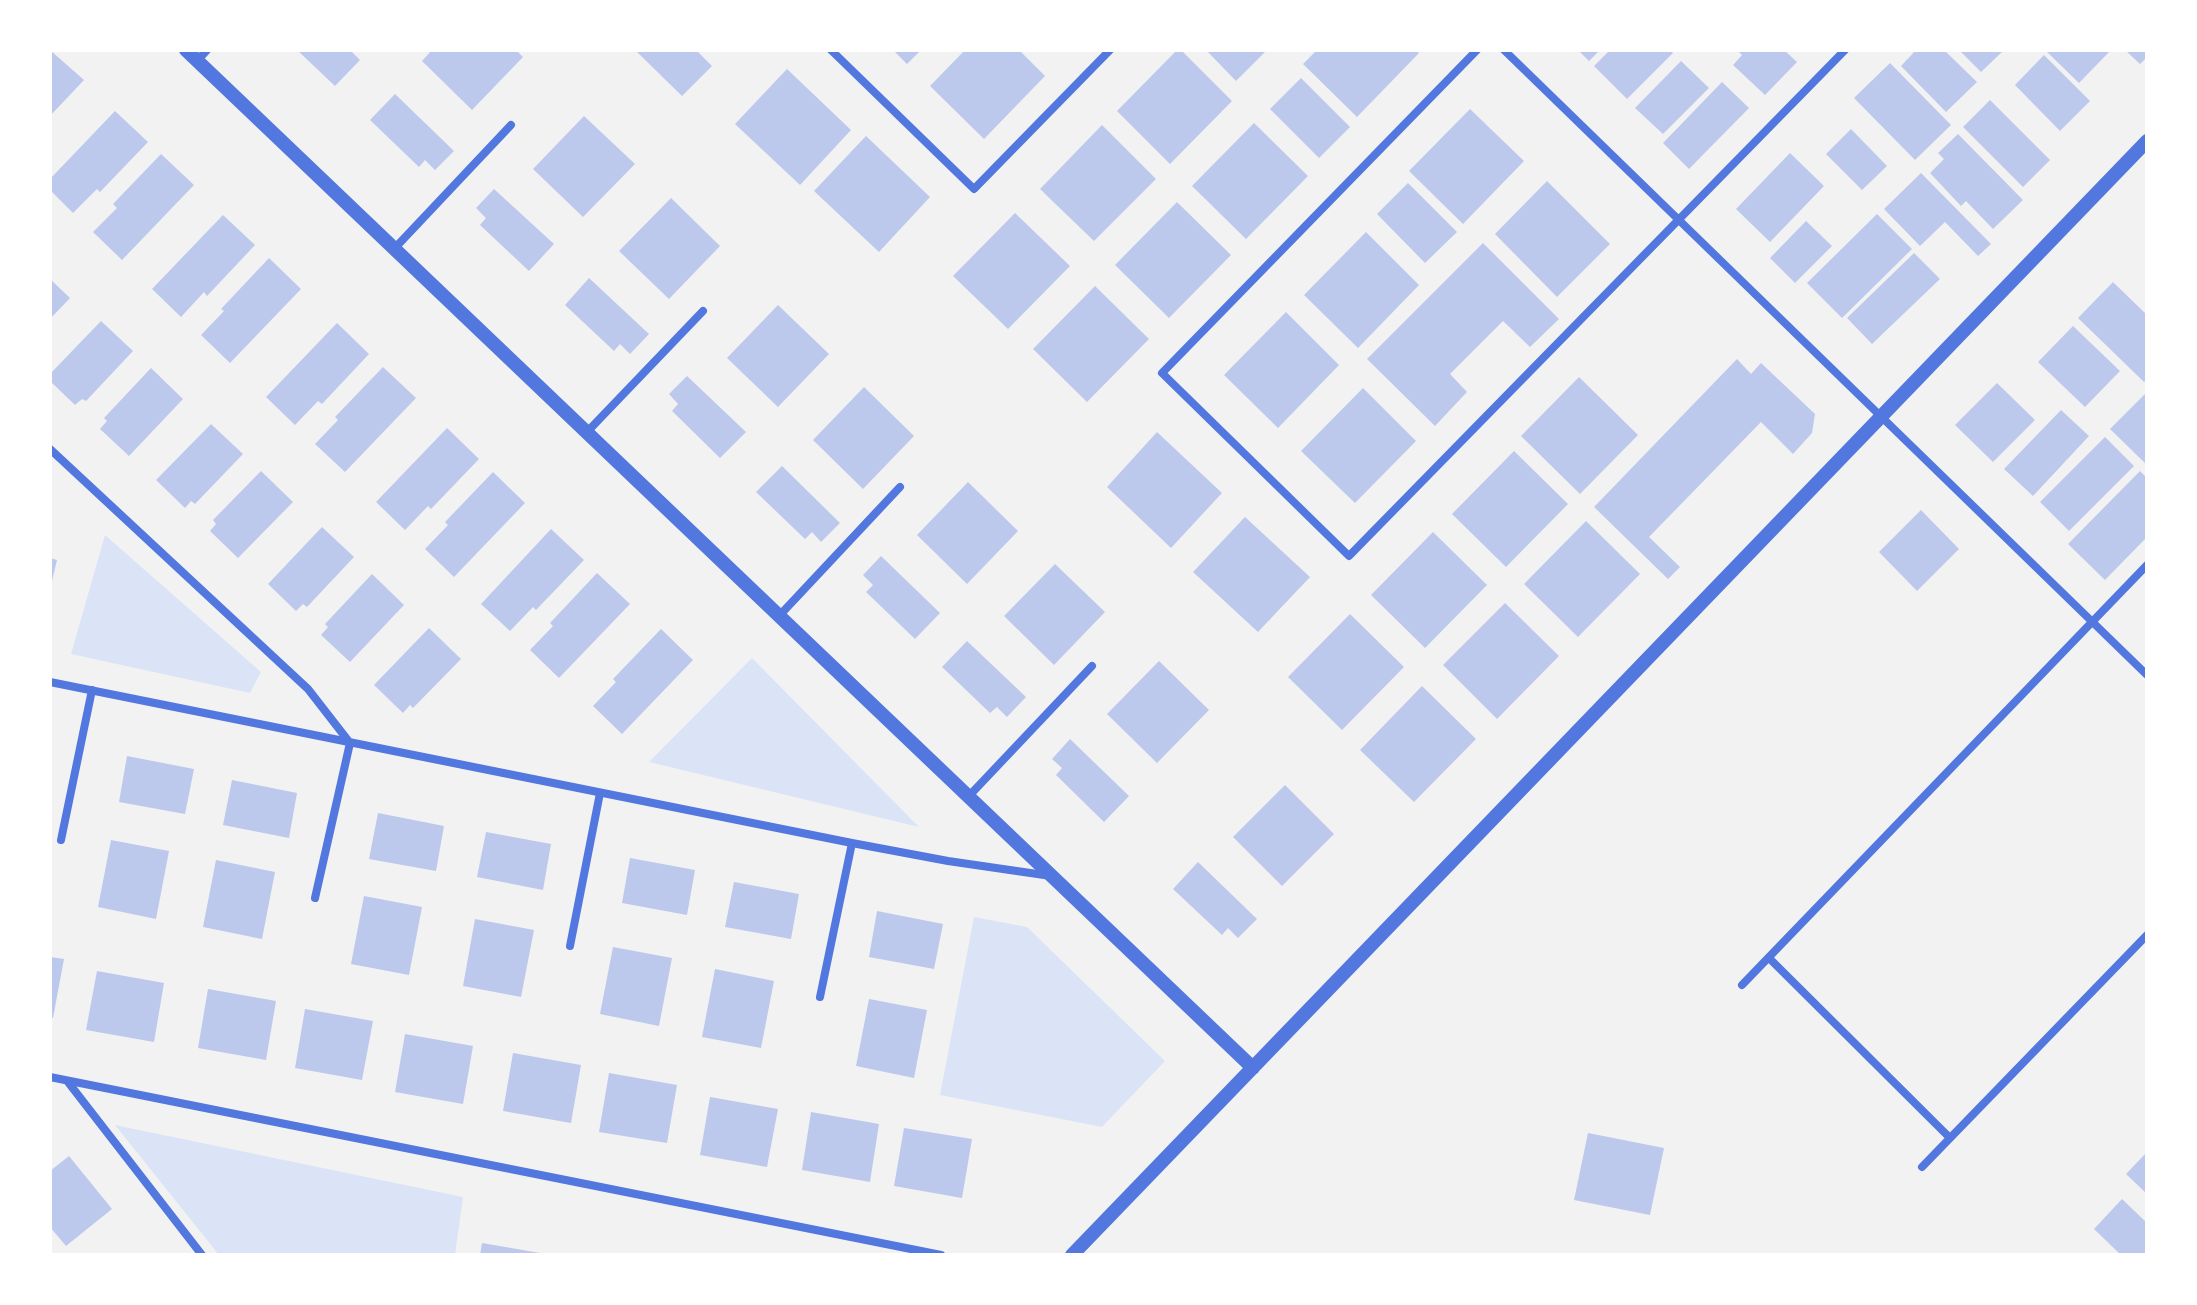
<!DOCTYPE html>
<html>
<head>
<meta charset="utf-8">
<style>
  body { margin:0 }
  #map { position:relative; width:2197px; height:1305px; overflow:hidden; background:#f2f2f2; font-family:"IBM Plex Sans",sans-serif }
  canvas { display:block }
  .frame { position:absolute; inset:0; border:52px solid #fff; pointer-events:none }
</style>
</head>
<body>
<div id="map">
<canvas width="2197" height="1305"></canvas>
<div class="frame"></div>
</div>
<script>
const ctx = document.querySelector('canvas').getContext('2d');
ctx.lineJoin = 'round';
function fillPath(path, color) { ctx.fillStyle = color; ctx.fill(path, 'evenodd'); }
function trace(path, color, width, dash) { ctx.strokeStyle = color; ctx.lineWidth = width; ctx.lineCap = dash ? 'butt' : 'round'; ctx.setLineDash(dash || []); ctx.stroke(path); }
const green = new Path2D(`
  M105,535l156,137 -11,21 -179,-39z
  M752,658l167,169 -270,-65z
  M974,917l53,10 138,134 -63,66 -162,-32z
  M115,1125l348,72 -8,58h-236z`);
const building = new Path2D(`
  M50,50l34,30 -34,36z
  M297,50h53l10,10 -25,26z
  M432,50h84l7,7 -51,53 -50,-49z
  M635,50h61l16,16 -30,30z
  M893,50h28l-14,14z
  M965,50h54l26,26 -61,63 -54,-53z
  M1177,50h4l51,51 -62,63 -53,-53z
  M1206,50h61l-31,31z
  M1317,50h99l3,3 -62,64 -54,-53z
  M1578,50h22l-11,11z
  M1610,50h60l3,3 -46,46 -33,-33z
  M1737,50h47l13,12 -32,33 -32,-30 9,-10z
  M1916,50h28l33,32 -31,30 -45,-46z
  M1959,50h45l-23,22z
  M2049,50h62l-32,33 -32,-31z
  M2125,50h22v7l-7,7z
  M2044,55l46,46 -30,30 -45,-46z
  M1681,61l28,27 -46,46 -28,-26z
  M1890,63l61,62 -36,35 -61,-62z
  M787,69l64,61 -51,55 -65,-61z
  M1301,78l49,49 -31,31 -49,-49z
  M1722,82l27,26 -60,61 -26,-26z
  M395,94l59,57 -19,19 -10,-10 -6,7 -49,-47z
  M1990,100l60,60 -27,27 -60,-60z
  M1470,109l54,52 -61,63 -54,-53z
  M115,111l33,31 -48,50 -3,-3 -24,24 -23,-23v-11z
  M584,116l51,48 -52,53 -50,-48z
  M1254,123l54,53 -62,63 -54,-53z
  M1102,125l54,54 -62,62 -54,-52z
  M1851,129l36,37 -25,24 -36,-36z
  M1958,134l65,66 -30,29 -27,-28 -5,5 -31,-33 14,-14 -6,-6z
  M866,136l64,61 -51,55 -65,-61z
  M1790,153l34,33 -54,56 -34,-33z
  M161,154l33,31 -72,75 -29,-28 24,-24 -4,-4z
  M1921,173l70,71 -13,12 -33,-34 -25,24 -36,-37z
  M1547,181l63,63 -53,53 -62,-63z
  M1408,183l49,49 -32,31 -48,-49z
  M494,189l60,55 -25,27 -49,-46 6,-7 -10,-10z
  M671,198l49,48 -51,53 -50,-48z
  M1177,202l54,53 -62,63 -54,-53z
  M1015,213l55,53 -62,63 -55,-53z
  M1877,214l35,35 -70,69 -35,-35z
  M223,215l32,30 -48,51 -3,-4 -23,25 -29,-28z
  M1806,221l26,25 -37,37 -25,-25z
  M1366,232l53,53 -61,63 -54,-53z
  M1483,243l76,76 -29,28 -27,-26 -53,53 17,18 -32,34 -68,-67z
  M1914,253l26,26 -68,65 -25,-26z
  M269,258l32,31 -71,74 -29,-28 23,-24 -3,-2z
  M589,278l60,56 -19,20 -10,-10 -6,7 -49,-46z
  M50,279l20,19 -20,21z
  M2113,282l34,33v64l-3,3 -66,-64z
  M1095,286l54,53 -62,63 -54,-53z
  M778,305l51,49 -51,53 -51,-49z
  M1286,312l53,53 -61,63 -54,-53z
  M101,321l32,30 -47,50 -4,-2 -7,6 -25,-24v-7z
  M337,323l32,31 -47,50 -4,-3 -23,24 -29,-28z
  M2073,326l47,45 -35,36 -47,-45z
  M1737,359l14,15 10,-11 54,51 -3,19 -19,21 -32,-32 -112,115 31,30 -12,12 -74,-72z
  M383,367l33,31 -71,74 -30,-28 23,-24 -3,-3z
  M151,368l32,31 -54,57 -29,-27 7,-8 -3,-3z
  M687,376l59,56 -26,26 -48,-47 6,-7 -9,-10z
  M1579,377l59,58 -58,59 -59,-58z
  M1997,383l38,37 -42,42 -38,-37z
  M864,387l50,49 -51,53 -50,-49z
  M1363,388l53,53 -61,62 -54,-52z
  M2147,392v73l-37,-36z
  M2061,410l28,26 -56,60 -29,-27z
  M211,424l32,30 -48,50 -4,-3 -6,7 -29,-28z
  M447,428l32,31 -48,50 -3,-3 -23,24 -29,-28z
  M1157,432l65,61 -51,55 -64,-61z
  M2105,437l29,29 -65,65 -29,-29z
  M1514,451l54,53 -62,63 -54,-53z
  M782,466l58,57 -19,19 -9,-10 -7,7 -49,-47z
  M261,471l32,31 -55,56 -28,-27 6,-7 -3,-4z
  M2140,471l7,7v59l-42,43 -37,-36z
  M493,472l32,31 -71,74 -29,-28 23,-24 -3,-3z
  M968,482l50,49 -51,53 -50,-49z
  M1921,510l38,39 -42,42 -38,-39z
  M1245,517l65,60 -52,55 -65,-60z
  M1586,521l54,53 -62,63 -54,-53z
  M322,527l32,30 -47,50 -4,-3 -7,7 -28,-27z
  M551,529l33,31 -48,50 -3,-3 -23,24 -29,-27z
  M1433,532l54,53 -62,63 -54,-53z
  M881,556l59,57 -25,26 -49,-47 7,-7 -10,-10z
  M50,558l7,2 -6,25h-1z
  M1055,564l50,48 -51,53 -50,-49z
  M597,573l33,31 -71,74 -29,-28 23,-24 -3,-3z
  M372,574l32,31 -54,57 -29,-27 7,-8 -3,-3z
  M1505,603l54,53 -62,63 -54,-54z
  M1350,614l54,53 -62,63 -54,-53z
  M429,628l32,31 -48,49 -3,-3 -7,8 -29,-28z
  M661,629l32,31 -71,74 -29,-28 23,-24 -3,-3z
  M967,641l59,56 -19,20 -10,-10 -7,6 -48,-46z
  M1159,661l50,49 -52,53 -50,-49z
  M1422,686l54,53 -62,63 -54,-52z
  M1070,739l59,57 -25,26 -48,-47 6,-7 -10,-9z
  M127,756l67,13 -9,45 -66,-12z
  M232,780l65,13 -8,45 -66,-13z
  M1285,785l49,49 -52,52 -49,-49z
  M378,813l66,13 -8,45 -67,-12z
  M486,832l65,12 -8,46 -66,-13z
  M111,840l58,11 -13,68 -58,-12z
  M630,858l65,12 -8,45 -65,-12z
  M216,860l59,12 -13,67 -59,-12z
  M1198,862l59,57 -19,19 -10,-10 -6,7 -49,-46z
  M734,882l65,12 -8,45 -66,-12z
  M364,896l58,11 -13,68 -58,-11z
  M877,911l66,13 -9,45 -65,-12z
  M475,919l59,11 -13,67 -58,-11z
  M613,947l59,11 -13,68 -59,-12z
  M50,957l14,2 -11,59 -3,-1z
  M715,969l59,12 -13,67 -59,-11z
  M97,971l67,12 -10,59 -68,-12z
  M208,989l68,12 -10,59 -68,-12z
  M869,999l58,11 -13,68 -58,-12z
  M305,1009l68,12 -11,59 -67,-12z
  M405,1034l68,12 -10,58 -68,-12z
  M513,1053l68,12 -10,58 -68,-12z
  M609,1073l68,12 -10,58 -68,-11z
  M710,1097l68,12 -11,58 -67,-12z
  M811,1112l68,12 -9,58 -68,-12z
  M904,1128l68,11 -10,59 -68,-12z
  M1588,1133l76,15 -14,67 -76,-15z
  M2147,1152v42l-21,-20z
  M69,1156l43,53 -46,37 -16,-19v-56z
  M2122,1199l25,24v32h-26l-27,-26z
  M482,1243l58,10v2h-60z`);
const minor = new Path2D(`
  M831,50l143,139 136,-139
  M1477,50l-315,323 187,183 496,-506
  M1504,50l643,625
  M197,61l10,-11
  M394,249l117,-124
  M587,432l116,-121
  M50,449l258,240 42,54 -35,155
  M779,616l121,-129
  M50,682l802,161 96,18 103,15
  M968,797l124,-131
  M61,840l31,-150
  M570,946l30,-153
  M1769,958l181,180
  M1742,985l405,-420
  M820,997l32,-154
  M50,1077l891,178
  M68,1082l134,173
  M1922,1167l225,-232`);
const tertiary = new Path2D(`
  M186,50l1067,1018
  M1072,1255l1075,-1114`);
fillPath(green, '#dbe4f7');
fillPath(building, '#bdc9ec');
trace(minor, '#5277de', 8);
trace(tertiary, '#5277de', 14);
</script>
</body>
</html>
